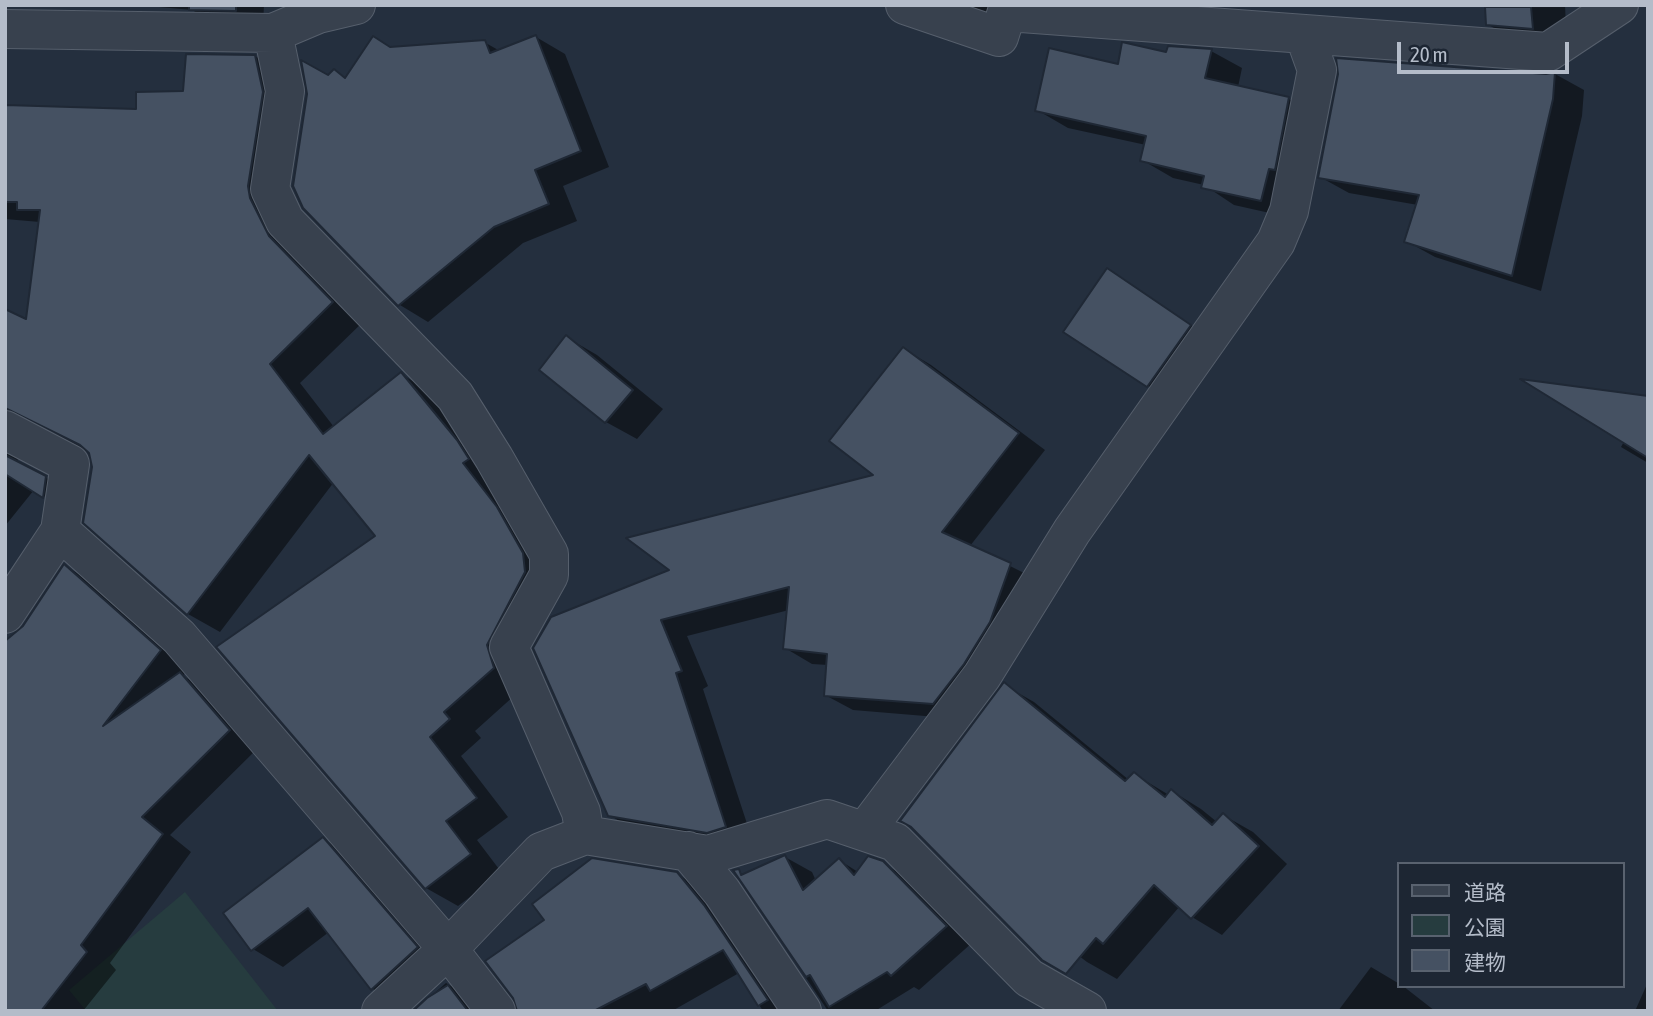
<!DOCTYPE html>
<html>
<head>
<meta charset="utf-8">
<style>
  body { margin:0 }
  #map { position:relative; width:1653px; height:1016px; overflow:hidden; background:#242f3e; font-family:"Asap Condensed","Noto Sans JP",sans-serif }
  canvas { display:block }
  .frame { position:absolute; inset:0; border:7px solid #b4bcc9; pointer-events:none }
  .legend { position:absolute; left:1397px; top:862px; width:228px; height:126px; box-sizing:border-box; background:#1d2633; border:2px solid #59626f; margin:0; padding:9px 12px; list-style:none; font-size:21px; color:#b4bcc9 }
  .legend li { display:flex; align-items:center; gap:14px; height:35px }
  .legend b { width:35px; border:2px solid #59626f }
  .scale { position:absolute; left:1397px; top:42px; width:172px; height:32px; box-sizing:border-box; border:4px solid #b4bcc9; border-top:0; padding-left:9px; font-size:21px; line-height:24px; white-space:nowrap; color:#b4bcc9; -webkit-text-stroke:5px #1d2633; paint-order:stroke }
</style>
</head>
<body>
<div id="map">
<canvas width="1653" height="1016"></canvas>
<div class="frame"></div>
<ul class="legend">
<li><b style="height:9px;background:#38414e"></b>道路</li>
<li><b style="height:19px;background:#263c3f"></b>公園</li>
<li><b style="height:19px;background:#455162"></b>建物</li>
</ul>
<div class="scale">20 m</div>
</div>
<script>
const ctx = document.querySelector('canvas').getContext('2d');
ctx.lineJoin = 'round';
function fillPath(path, color) { ctx.fillStyle = color; ctx.fill(path, 'evenodd'); }
function trace(path, color, width, dash) { ctx.strokeStyle = color; ctx.lineWidth = width; ctx.lineCap = dash ? 'butt' : 'round'; ctx.setLineDash(dash || []); ctx.stroke(path); }
const green = new Path2D(`
  M185,892l93,119h-192l-17,-21z`);
const shadow = new Path2D(`
  M137,5h127l-1,20h-45l-26,-15z
  M965,5h41l-4,12z
  M1487,5h78l2,43 -44,-3 -36,-21z
  M536,37l29,17 44,113 -46,19 14,35 -54,22 -95,79 -28,-17 -95,-98 24,-130 5,-5 13,7 44,-30 93,-7 16,9z
  M1211,51l31,17 -4,19 51,12 31,18 -28,101 -58,-13 -30,-20 -31,-7 -31,-18 4,-15 -78,-17 -31,-18 82,-44 48,-12z
  M255,56l32,19 -7,130 84,116 -64,62 34,44 67,-53 32,19 122,180 -36,91 6,22 -50,45 6,7 -20,18 47,61 -31,23 25,33 -44,33 -32,-18 -48,-351 -44,-55 -114,150 -32,-18 -103,-92 8,-55 -2,-14 -53,-27 -12,3 -11,20 3,12 59,35 -2,19 -41,-25 -29,36v-215l22,11 13,-100 -35,-3v-112l133,4 47,-18z
  M1555,74l29,16 -2,26 -41,175 -106,-34 -29,-16 12,-36 -69,-12 -29,-16z
  M1108,271l111,72 -42,60 -29,-17z
  M566,337l31,18 66,54 -26,30 -31,-17 -64,-53z
  M904,349l27,16 114,85 -75,96 68,34 -77,139 -108,-9 -28,-15 3,-30 -16,-1 -27,-16 4,-38 -102,26 21,50 -5,3 50,153 -116,-11 -28,-16 63,-244 205,-95z
  M1648,398v65l-27,-16z
  M65,566l29,17 95,85 -6,8 27,15 49,56 -89,88 21,17 -81,111 6,7 -33,41h-78v-367l19,-17z
  M1004,685l30,17 95,78 5,-6 35,21 3,-4 29,18 16,13 6,-7 30,17 34,32 -65,71 -30,-18 -12,-11 -63,73 -30,-17 -45,-34z
  M323,839l31,18 93,109 -44,40 -30,-17 -44,-57 -46,35 -30,-18z
  M785,857l27,15 4,9 23,-21 19,12 24,-9 28,16 63,63 -54,48 -5,-3 -39,24h-47l-93,-140 10,4z
  M677,874l29,17 88,120h-31l-24,-38 -67,38h-153z
  M1371,967l32,19 32,25h-97z
  M1648,982v29h-13z
  M446,983l28,17 9,11h-69z`);
const building = new Path2D(`
  M189,5h47v6l-47,-1z
  M1485,7h46l2,22 -47,-4z
  M536,35l45,116 -46,19 14,34 -55,23 -96,79 -95,-98 -10,-22 14,-92 -6,-34 27,15 6,-6 11,9 28,-42 17,11 95,-7 5,13z
  M1122,42l44,10 2,-6 44,3 -7,29 84,19 -14,73 -6,-1 -8,32 -60,-13 3,-12 -64,-15 6,-25 -111,-25 14,-63 69,16z
  M186,54l69,1 8,37 -15,94 2,12 19,38 64,66 -63,62 53,70 78,-62 56,68 12,19 -6,4 34,44 26,46 2,19 -38,73 7,23 -50,44 6,7 -20,18 47,61 -31,23 25,33 -46,35 -209,-242 159,-111 -66,-81 -122,160 -104,-92 9,-56 -3,-14 -9,-8 -75,-37v-99l21,10 14,-109h-23v-8h-12v-97l131,4v-17l47,-1z
  M1336,58l210,16 9,-2 -2,27 -41,177 -108,-34 15,-47 -101,-17 20,-104z
  M1107,268l84,57 -44,62 -84,-55z
  M566,335l67,55 -28,33 -66,-53z
  M903,347l116,86 -77,99 69,31 -21,59 -26,42 -31,40 -109,-8 3,-42 -44,-5 6,-62 -128,33 21,51 -6,2 50,154 -19,6 -99,-17 -75,-168 18,-31 118,-47 -43,-32 247,-63 -44,-34z
  M1520,379l128,17v62z
  M5,455l41,21 -3,22 -38,-24z
  M64,564l97,86 -58,76 77,-54 50,58 -88,87 21,17 -82,111 6,7 -46,59h-36v-370l18,-15z
  M1004,682l121,99 9,-9 31,25 6,-8 41,36 11,-12 36,33 -68,73 -37,-34 -51,59 -7,-6 -30,36 -24,-14 -131,-133 -11,-6z
  M323,837l95,110 -47,43 -63,-82 -57,43 -28,-38z
  M785,855l18,35 36,-32 15,17 14,-19 15,5 64,65 -56,50 -4,-4 -58,35 -19,-32 -4,2 -73,-107 6,-1 2,6z
  M592,858l85,14 27,33 64,95 -10,6 -35,-56 -73,41 -4,-7 -52,27h-77l-4,-13 -28,-37 59,-41 -12,-16z
  M448,985l20,26h-55l14,-13z`);
const street = new Path2D(`
  M905,5l94,32 10,-32
  M1008,12l540,40 71,-47
  M5,29l268,4 45,-19 38,-9
  M273,33l12,58 -15,98 15,32 170,175 39,62 55,96v21l-40,72 72,165 4,23
  M5,430l65,34 -10,67
  M5,614l55,-83 119,106 269,312 48,62
  M865,831l117,-155 90,-145 204,-289 13,-31 28,-141 -13,-36
  M688,851l34,41 80,119
  M381,1011l67,-62 93,-97 44,-17 123,20 119,-36 68,23 134,136 58,33`);
fillPath(green, '#263c3f');
fillPath(shadow, '#0007');
fillPath(building, '#455162');
trace(building, '#1f2835', 2);
trace(street, '#565f6c', 40);
trace(street, '#38414e', 38);
</script>
</body>
</html>
